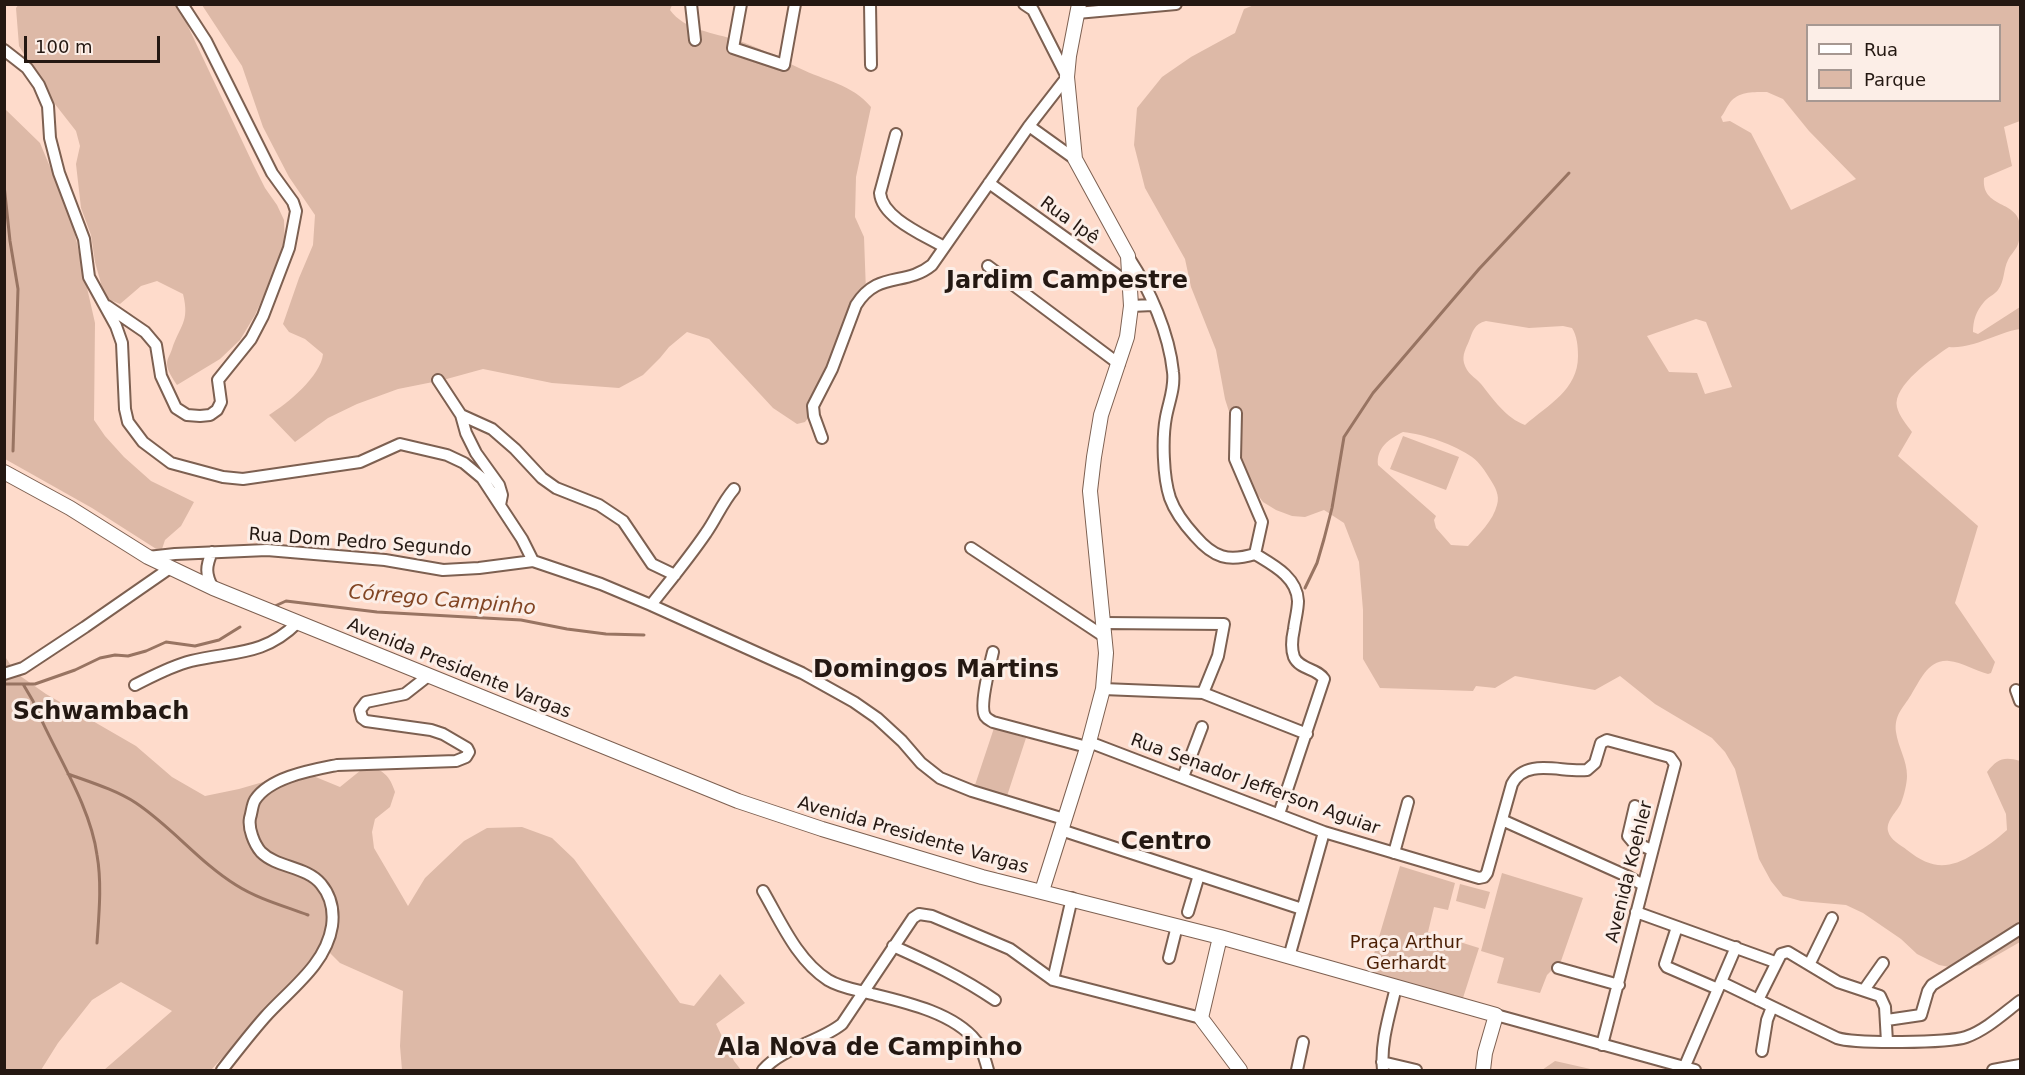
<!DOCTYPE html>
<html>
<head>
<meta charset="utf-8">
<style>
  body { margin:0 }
  #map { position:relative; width:2025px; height:1075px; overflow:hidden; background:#fedbcb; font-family:"DejaVu Sans",sans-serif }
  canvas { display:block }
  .frame { position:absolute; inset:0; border:6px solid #241812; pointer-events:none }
  .legend { position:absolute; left:1806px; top:24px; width:195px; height:78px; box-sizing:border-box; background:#fceee7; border:2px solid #a69892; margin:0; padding:8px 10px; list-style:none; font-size:18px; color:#241812 }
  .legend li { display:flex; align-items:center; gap:12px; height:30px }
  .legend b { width:30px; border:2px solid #a69892 }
  .scale { position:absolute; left:24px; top:36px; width:136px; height:27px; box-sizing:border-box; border:3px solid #241812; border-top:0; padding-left:8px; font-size:18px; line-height:21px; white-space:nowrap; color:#241812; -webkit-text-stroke:4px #fceee7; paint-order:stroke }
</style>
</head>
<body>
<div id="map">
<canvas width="2025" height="1075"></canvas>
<div class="frame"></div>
<ul class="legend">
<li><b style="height:8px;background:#fff"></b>Rua</li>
<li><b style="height:16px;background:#ddb9a7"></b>Parque</li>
</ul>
<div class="scale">100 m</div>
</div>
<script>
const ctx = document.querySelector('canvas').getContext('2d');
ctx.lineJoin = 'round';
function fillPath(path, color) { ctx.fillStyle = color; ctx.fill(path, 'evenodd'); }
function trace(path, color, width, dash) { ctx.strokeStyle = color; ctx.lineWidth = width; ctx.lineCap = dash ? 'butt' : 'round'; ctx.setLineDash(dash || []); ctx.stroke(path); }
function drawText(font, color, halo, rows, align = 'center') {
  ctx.font = font + ' "DejaVu Sans",sans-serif'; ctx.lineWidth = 6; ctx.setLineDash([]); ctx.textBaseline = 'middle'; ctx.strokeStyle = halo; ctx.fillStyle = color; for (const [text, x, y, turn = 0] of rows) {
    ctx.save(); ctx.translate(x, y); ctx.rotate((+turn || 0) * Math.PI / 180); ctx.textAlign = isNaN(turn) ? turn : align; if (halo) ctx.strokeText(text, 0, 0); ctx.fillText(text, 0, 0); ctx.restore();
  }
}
const green = new Path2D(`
  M19,4l157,1 9,15 68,144 12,24 12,17 7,15 1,28 -30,67 -15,25 -20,19 -43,26c-4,-6 -10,-14 -10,-22 0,-4 4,-10 5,-14 8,-24 18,-27 11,-55l-26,-13 -16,5 -21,18 -15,-6 -10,-36 -4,-27 -10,-27 -5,-44 4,-18 -4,-15 -25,-32 -32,-53 -3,-38z
  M202,5h470l-2,5c14,20 45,23 66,30 23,7 42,18 63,28 26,13 53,16 72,39l-15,70 -1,40 9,20 2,55 -38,99 -23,31 -8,2 -24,-16 -64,-69 -22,-7 -18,15 -9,11 -17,17 -24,13 -67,-5 -69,-14 -40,11 -45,9 -41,15 -29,14 -33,24 -26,-27c18,-11 52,-39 54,-61l-18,-15 -16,-7 -6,-8 16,-46 14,-33 2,-30 -26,-38 -26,-50 -21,-61z
  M1254,5h766v116l-16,6 8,39 -28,12c-3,31 35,22 36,48 0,5 0,13 -2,18 -2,6 -7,10 -10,16 -5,10 -3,20 -10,30 -4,5 -10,7 -14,12 -8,9 -11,19 -11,30l5,2 42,-27v22c-25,4 -46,20 -71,18 -15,10 -57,39 -52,60 2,9 10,18 15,25l-14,24 80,70 -23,77 40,59 -4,11 -3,1c-13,-3 -26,-12 -39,-13 -21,-2 -29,20 -38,34 -8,13 -17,20 -15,37 2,15 11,28 11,44 0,7 -3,20 -6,27 -4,9 -15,17 -13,28 2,9 13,14 19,19 24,19 41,20 67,4 12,-7 22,-14 33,-24l-1,-16 -19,-42c10,-13 17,-16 33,-11v181l-40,23 -20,4 -21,-4 -22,-11 -16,-15 -38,-26 -17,-8 -45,-4 -18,-5 -12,-15 -12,-22 -24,-90 -10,-17 -13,-14 -57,-34 -35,-28 -25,14 -80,-14 -20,12 -19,-2 -3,5 -93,-3 -17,-29v-49l-4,-48 -15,-39 -20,-13 -19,7 -13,-1 -16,-6 -13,-8 -20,-27 -11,-54 -7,-22 -9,-49 -25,-63 -6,-28 -40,-71 -11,-43 3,-37 25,-31 29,-20 44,-24 9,-24zM1808,26h192v74h-192zM1767,92l16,7 26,32 47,48 -65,31 -40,-77 -21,-12 -7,1 -2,-5c4,-5 5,-9 8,-13 8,-13 25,-12 38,-12zM1696,319l10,3 26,65 -27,7 -8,-21 -28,-1 -22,-36zM1486,321l43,7 34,-2 9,2c5,8 6,18 6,28 0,34 -30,49 -53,69 -19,-7 -32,-26 -44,-41 -6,-7 -14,-10 -17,-21 -2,-8 2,-15 5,-22 4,-10 5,-17 17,-20zM1403,432c21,2 52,13 69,25 8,6 13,14 18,22 5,8 10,16 7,26 -4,16 -18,29 -29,41l-17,-1 -15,-17 -2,-8 2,-4 -58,-51c-2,-17 11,-26 25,-33z
  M4,108l36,35 31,74 24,106 -1,97 11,16 19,21 27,24 43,21 -13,24 -16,14 -4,12 -69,-44 -87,-49z
  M1403,436l56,21 -13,33 -56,-21z
  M4,655l12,18 30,21 90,52 36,31 33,19 34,-7 62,-18 39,16 26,-21c17,3 24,10 29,26l-5,15 -15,12 -3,13 2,16 34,58 17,-28 39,-37 23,-13 35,-1 30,11 22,21 106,144 14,3 26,-32 25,29 -29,21 18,37 7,9h-339l-2,-24 3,-55 -63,-28 -12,-12 -20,15 -97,104h-107l68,-59 -51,-29 -29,18 -34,43 -17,27h-36z
  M994,728l32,10 -19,58 -32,-11z
  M1400,866l55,17 -7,27 -14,-3 -6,25 51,16 -17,53 -94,-27z
  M1502,873l81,25 -22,63 -14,14 -7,18 -43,-10 7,-25 -23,-7z
  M1460,884l30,8 -5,17 -29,-8z
  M1555,1061l40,9h-53z`);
const stream = new Path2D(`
  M4,185l6,56 8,48 -5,162
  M1305,588l12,-25 7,-24 8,-31 12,-71 29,-44 106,-124 90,-96
  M275,606l11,-5 91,11 144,8 46,9 39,5 38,1
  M4,684h31l40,-14 25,-12 15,-3 13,1 18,-5 20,-9 29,4 24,-6 21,-13
  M23,684l10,17c20,49 57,102 64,154 5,28 2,59 0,88
  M68,774c22,8 48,16 68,29 36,24 63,59 100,82 22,14 48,21 72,30`);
const minor = new Path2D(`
  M691,4l4,36
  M741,4l-8,44 51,17 11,-61
  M870,4l1,61
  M1077,13l99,-9
  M4,50l23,18 12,17 9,21 2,32 9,35 25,66 5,38 27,49 6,17 3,66 3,13 15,20 28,21 52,14 20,2 117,-17 40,-18 47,11 17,8 18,15 40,61 11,22
  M1029,126l46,33
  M896,134l-16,59c2,25 44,42 64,54
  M989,183l142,102
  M1129,258c21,32 40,75 44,114 2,16 -4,29 -7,45 -4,21 -3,60 4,81 5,14 15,27 25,38 19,22 33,26 60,18
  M988,266l131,98
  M107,306l38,26 11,13 5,31 15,32 11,7 13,1 10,-1 7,-5 4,-8 -3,-22 33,-41 12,-23 26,-68 7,-37 -3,-9 -21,-29 -66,-132 -24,-37
  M1131,306l22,-1
  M438,380l23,35 5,18 10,20 23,32 3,10 -2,10
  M1236,413l-1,46 27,63 -7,32
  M461,415l31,14 23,20 27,29 14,10 43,17 24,16 29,43 23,11
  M822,438l-8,-22 -1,-10 19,-37 24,-64c22,-35 49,-18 76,-40l97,-139 38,-49 -34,-67 -9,-6
  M971,548l134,89
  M212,552c-6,14 -7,22 1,36
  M1255,554c18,11 42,23 43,47 0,9 -3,19 -4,28 -2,9 -3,20 0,28 6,13 23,11 30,22l-45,135
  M148,557l27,-3 92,-4 118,10 58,10 36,-2 54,-7 68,23 50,21 151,68 52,29 23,16 25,23 19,22 19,15 32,13 92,28
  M651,605c18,-23 38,-47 55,-72 10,-14 16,-30 28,-44
  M1103,623l121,1 -6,32 -15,37
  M993,652c-3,13 -14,54 -8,64 3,4 5,4 8,6l94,25
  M4,674l19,-6 62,-41 85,-59
  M135,685c18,-9 36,-19 56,-24 42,-10 73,-5 106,-38
  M1103,689l100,4 104,41
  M2016,690l4,11
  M1089,742l235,90 155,46 5,-1 3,-4 25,-89c14,-27 50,-11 75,-14l8,-7 6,-20 6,-3 63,17 5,7 -73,281
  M1183,777l19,-50
  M1635,806l-7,30 5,6 19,8
  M1502,820l127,57 14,8
  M1061,830l241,79
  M1394,853l14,-51
  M763,891c18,31 34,69 65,89 13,8 30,10 44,14 33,8 82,19 104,47 7,7 9,20 12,29
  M1188,912l11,-37
  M1636,912l139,50
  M1677,927l-12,37 2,3 51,22
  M893,946c36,16 70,32 102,54
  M1289,957l35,-125
  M1169,958l8,-32
  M1810,963l22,-45
  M1558,968l61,17
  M1053,980l19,-82
  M1721,982l116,56c18,6 111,5 129,-1 20,-7 38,-24 54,-36
  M1864,990l19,-27
  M1758,1000l23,-46 7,-2 50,30 42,14 5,11 2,35
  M1496,1015l199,55
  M1887,1020l34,-5 7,-24 4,-6 88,-56
  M1762,1051l5,-31 5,-13
  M1382,1062l34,8
  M1684,1068l52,-121
  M222,1070c14,-18 28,-36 43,-53 24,-27 61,-52 67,-91 2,-15 -1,-30 -11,-42 -15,-18 -44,-16 -60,-32 -7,-8 -13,-24 -11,-34 2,-6 2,-13 5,-18 15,-23 57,-30 82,-35l119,-4 10,-4 3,-5 -2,-4 -24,-14 -12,-4 -65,-9 -4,-3 -2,-8 6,-8 39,-8 23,-18
  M763,1070c20,-23 55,-27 79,-46l71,-106 6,-4 13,2 64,27 14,6 43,31 148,38
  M1297,1070l6,-28
  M1383,1070c-3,-27 7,-57 13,-83
  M1993,1070l27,-5`);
const major = new Path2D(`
  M4,472l66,36 78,49 65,31 525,213 84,28 160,48 238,60 276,78 -11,38 -2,17
  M1042,891l47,-149 14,-53 3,-36 -16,-162 4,-34 7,-42 26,-78 4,-31 -3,-50 -53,-97 -8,-82 2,-21 10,-52
  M1220,937l-19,81 39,52`);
const streetNames = [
  ["Rua Ipê",1069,221,36],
  ["Rua Dom Pedro Segundo",360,543,4],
  ["Avenida Presidente Vargas",459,669,22],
  ["Rua Senador Jefferson Aguiar",1255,785,20],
  ["Avenida Presidente Vargas",913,836,16],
  ["Avenida Koehler",1630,872,-76]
];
const parkNames = [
  ["Praça Arthur",1406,943],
  ["Gerhardt",1406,964]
];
const waterNames = [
  ["Córrego Campinho",442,601,5]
];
const districtNames = [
  ["Jardim Campestre",1067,282],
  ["Domingos Martins",936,671],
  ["Schwambach",101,713],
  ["Centro",1166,843],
  ["Ala Nova de Campinho",870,1049]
];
fillPath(green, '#ddb9a7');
trace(stream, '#987462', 3);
trace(minor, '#7d6051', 14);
trace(major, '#7d6051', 16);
trace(minor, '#fff', 10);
trace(major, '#fff', 14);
drawText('18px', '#241812', '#fceee7', streetNames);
drawText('18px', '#4a1e03', '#fceee7', parkNames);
drawText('italic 20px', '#824523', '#fceee7', waterNames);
drawText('bold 24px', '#241812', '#fceee7', districtNames);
</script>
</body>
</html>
